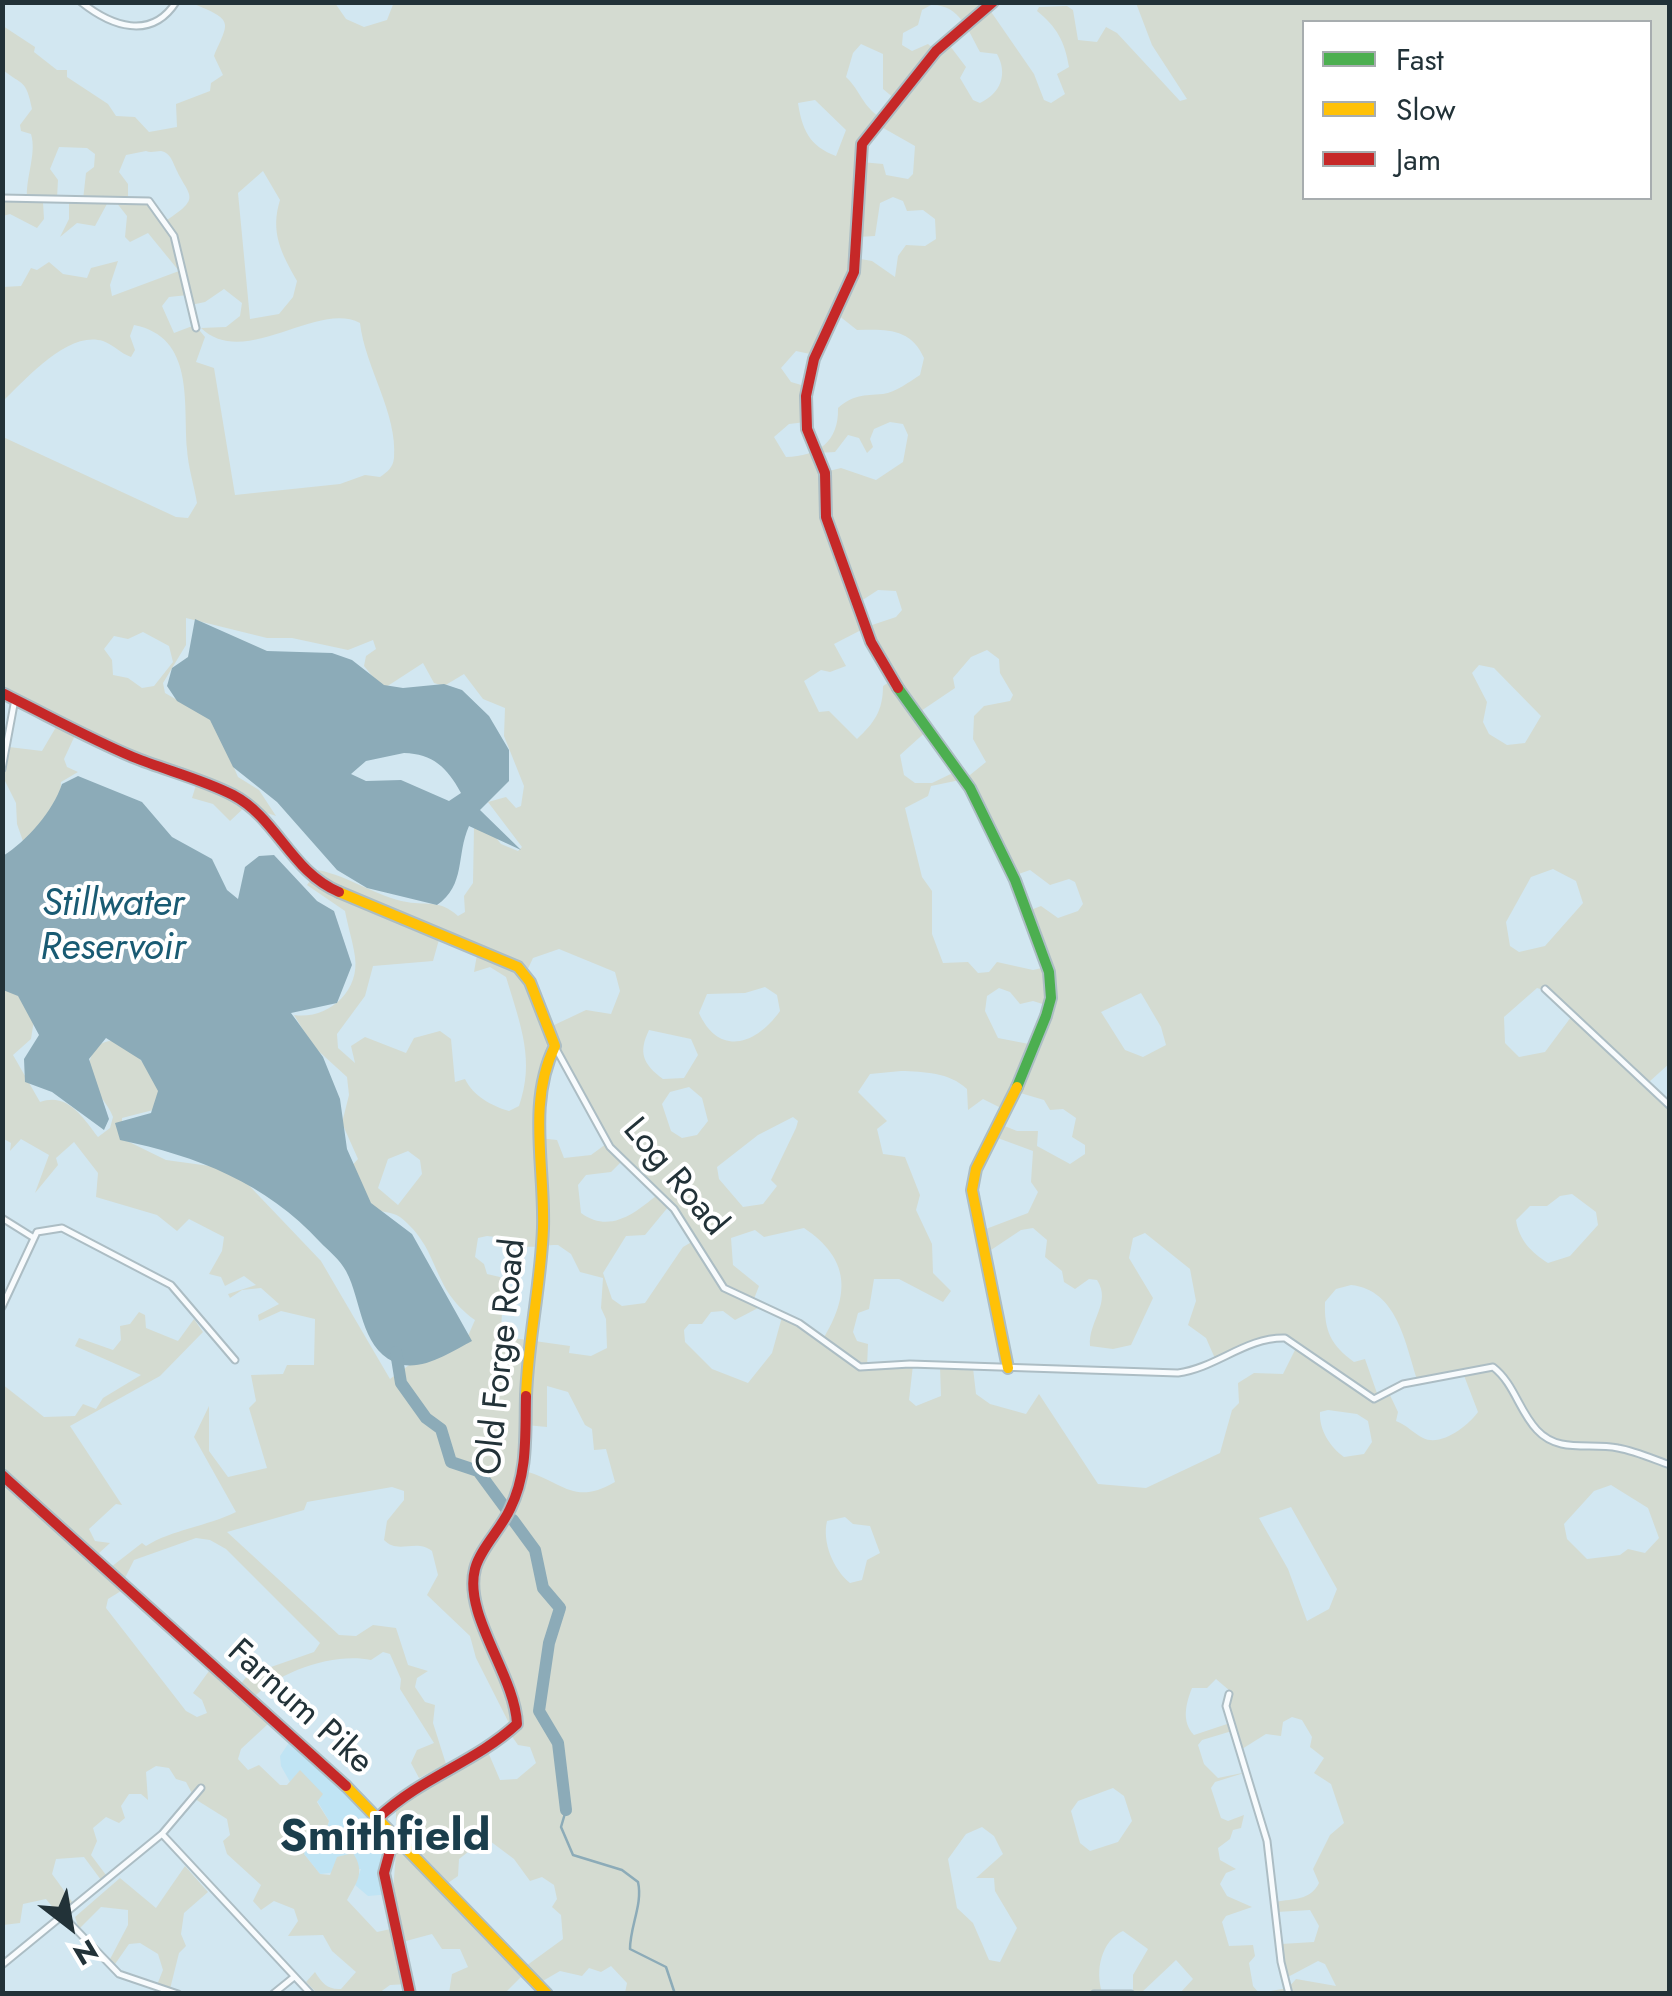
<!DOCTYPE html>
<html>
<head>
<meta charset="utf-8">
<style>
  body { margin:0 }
  #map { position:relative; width:1672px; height:1996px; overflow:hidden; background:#d2e7f1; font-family:Jost,sans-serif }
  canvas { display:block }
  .frame { position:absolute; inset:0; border:5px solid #223238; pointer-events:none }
  .legend { position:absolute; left:1302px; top:20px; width:350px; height:180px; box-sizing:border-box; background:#fff; border:2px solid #a7adaf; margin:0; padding:12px 18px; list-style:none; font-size:30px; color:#223238 }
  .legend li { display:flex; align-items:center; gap:20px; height:50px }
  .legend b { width:50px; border:2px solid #a7adaf }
  .north { position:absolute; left:20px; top:1876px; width:100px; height:100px; -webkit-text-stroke:8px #fff; paint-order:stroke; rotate:149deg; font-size:28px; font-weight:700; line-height:40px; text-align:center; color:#223238 }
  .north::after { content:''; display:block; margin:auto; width:35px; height:45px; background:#223238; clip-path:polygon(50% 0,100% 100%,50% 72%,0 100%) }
</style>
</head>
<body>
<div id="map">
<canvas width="1672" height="1996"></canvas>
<div class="frame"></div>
<ul class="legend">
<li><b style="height:12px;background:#4caf50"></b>Fast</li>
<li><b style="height:12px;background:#ffc107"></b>Slow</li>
<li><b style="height:12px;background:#c62828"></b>Jam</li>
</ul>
<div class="north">N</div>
</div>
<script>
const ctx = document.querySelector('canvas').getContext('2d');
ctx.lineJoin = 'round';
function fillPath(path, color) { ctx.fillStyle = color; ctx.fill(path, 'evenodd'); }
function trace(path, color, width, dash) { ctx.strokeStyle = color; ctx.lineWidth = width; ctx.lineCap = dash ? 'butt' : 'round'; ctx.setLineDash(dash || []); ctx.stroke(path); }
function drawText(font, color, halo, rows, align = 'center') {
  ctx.font = font + ' Jost,sans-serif'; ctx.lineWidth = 8; ctx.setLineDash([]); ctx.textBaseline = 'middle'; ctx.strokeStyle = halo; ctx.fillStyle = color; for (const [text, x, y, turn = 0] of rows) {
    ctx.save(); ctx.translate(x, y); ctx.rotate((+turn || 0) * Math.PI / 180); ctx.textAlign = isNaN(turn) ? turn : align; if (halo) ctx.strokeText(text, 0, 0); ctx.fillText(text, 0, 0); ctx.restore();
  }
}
const built = new Path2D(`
  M292,1738l106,96 -9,39 2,21 -23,2 -13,-11 6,-16 -41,5 -16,-20 3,-8 14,1 8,-26 -29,-50 -10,11 -9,-16 -1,-10z`);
const green = new Path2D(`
  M394,2l591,1 49,71 10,26 7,3 14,-9 -8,-20 12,-7c-4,-25 -12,-40 -32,-56l2,-4 28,-1 6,4 5,30 19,2 9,-15 11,6 63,68 7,-2 -35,-54 -16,-42h533l1,1060 -21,19 21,23 -1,888h-489l13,-14 -17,-19 -35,33h-8v-18l15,-26 -25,-18c-22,10 -28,40 -21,61l26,1h-503l2,-10 -16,-17 -10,6 -12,-4 -7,8 -22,-5 -19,11 -15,-16 37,-27 -2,-24 -9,-8 5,-8 -3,-14 -12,-8 -12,4 -16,-22 -28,-21 -27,21 -1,17 -10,7 -52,-58v-17l9,-12 83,-44 12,28 17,-1 19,-16 -6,-16 -12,-2 -7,-10 1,-6 -36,-71 -6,-22 -43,-41 11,-20 -6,-24c-16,-13 -34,4 -48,-11l3,-19 17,-21v-9l-12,-4 -85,15 -3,8 -77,22 112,103 17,1 17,-11 23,3 12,37 20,6 -11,7 -2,9 10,15 10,3 -2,18 13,41 -27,14 -8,-15 6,-13 17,-7 -34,-54 1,-10 -11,-25 -7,-2 -12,8c-37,-8 -93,12 -118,38l-14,-12 9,-11 66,-23 6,-9 -94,-94 -16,-9 -14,-2 -62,22 -10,20 -13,-13 31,-24 4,3c25,-16 62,-20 90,-34l-42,-75 15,-31v45l19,26 39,-9 -18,-60 7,-7 -5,-26 32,-1 4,-9h27l1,-46 -34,-8 -22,10 -1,-6 21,-11 -18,-16 -19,2 -12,8 -2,-4 28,-9 -12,-9 -19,10 -4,-9 -12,-3 13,-23 2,-14 -35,-18 -12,12 -20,-16 -61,-18 2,-24 -24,-31 -18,16 2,7 -23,28 14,-38 -28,-16 -11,12 1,-8 -9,-5 1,-161 33,30 -5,32 -18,16 27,47c28,-10 43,16 58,35l12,-9 3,-11c-5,-14 -21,-28 -24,-41 -1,-10 1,-24 9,-30 24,-19 47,21 61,36l-2,27 -35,9 1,21 43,21 51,7 23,9 81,85 69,118 26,-19 52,-24 7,-16c-46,-33 -33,-70 -75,-103 -9,-6 -20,-4 -30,-10l-21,-38 9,-10 -16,-36 7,-28 -2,-18 -34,-31 -19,-31c33,5 66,-23 61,-58 -2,-15 -7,-30 -10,-46l-38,-26 11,-15c31,6 59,27 89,32 22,4 32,-3 51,14l7,-4 -1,-16 9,-13 1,-56 16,3 11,14 17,7 4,-4 -34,-45 18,-5 10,11 5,-2 3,-20 -20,-50 1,-28 -22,-9 -19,-25 -20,12 -10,-3 -11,-20 -40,26 -19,-23 2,-10 10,-7 -3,-9 -25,10 -56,-12h-25l-81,-20v27l-23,38 2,10 49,28 24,56 21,13 17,26 -30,-10 -16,15 -17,-17 -21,-6 5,-16 -84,-27 2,-5 -38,-19 -13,28 3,8 11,5 -17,10 -1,21 -35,44 -8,-23 -1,-21 -13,-26 6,-30 33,4 17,-29 -56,-28v-257l173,80 12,1 9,-15c-3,-18 -9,-36 -10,-54 -4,-46 8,-112 -53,-124l-4,11 5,14 -4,7c-11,-4 -17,-12 -28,-16 -35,-11 -78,39 -100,60v-114l18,-1 10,-18 6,2 12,-8 14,12 24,4 4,-10 27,-7 -8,24 2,11 67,-25 -31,-38 -18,9 -5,-5 2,-21 -11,-14h-8l-13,24 -18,-3 -17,14 9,-18v-18l14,-1 3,-27 8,-6 1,-13 -8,-6 -28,-1 -9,22 8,11 -1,18 -14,4 1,17 -7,9 -27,-14 -7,2v-17l24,1c-2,-22 10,-46 4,-66l-10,-3 -1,-6 12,-16c-6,-30 -9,-23 -29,-39v-44l32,21 -1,5 23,18h10v7l41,27 8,12 19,1 14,15 28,-5 -1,-23 34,-13 1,-8 12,-8 -9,-19c15,-35 21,-35 -22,-53h143l11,16 18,8 23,-7zM931,5c28,-1 37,25 49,47l17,2c11,20 4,39 -17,49l-7,-3 -13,-22 6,-11 -19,-25 -11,9 -8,-7 -16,7 -10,-6 1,-12 15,-8 4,-15zM1304,22h346v176h-346zM861,44l22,10v35l12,10 -15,18c-17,-10 -20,-27 -34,-40l7,-24zM815,100l31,30 -10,26c-27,-10 -34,-27 -38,-53zM878,125l37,21 -2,28 -5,5 -22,-4 -3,-11 -22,-2 2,-18zM146,151c5,2 10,0 15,0 10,2 12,12 15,18 13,28 26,28 -9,51l-16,-17 -23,-2v-17l-9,-12 7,-17zM263,171l17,29c-10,32 1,53 17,81l-4,16 -14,17 -29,5 -12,-126zM893,197l10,4 4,10 16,-1 12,9 1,20 -11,7 -19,-1 -8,11 -3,21 -23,-16 -17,-3 3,-21 17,-1 5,-33zM224,289l18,14 -2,13 -14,11 -25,1c44,42 116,-28 159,-5 5,44 38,91 34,135 -1,10 -7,14 -14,19l-15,-2 -25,9 -105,11 -21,-127 -18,-6 9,-25 -10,-12 -21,8 -12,-27 7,-9 19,-2 3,10 14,-3zM833,311l24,19c29,-1 54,-2 67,28l-4,17c-11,7 -24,17 -37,19 -20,2 -29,0 -45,14 1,34 -20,48 -52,49l-12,-20 15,-13 17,-2 2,-35 -17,-5 -10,-14 15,-17 19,4 5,-23zM890,422l13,2 5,11 -5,27 -27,18 -35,-12 -16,4 -8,-19 18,-1 13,-17 11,3 8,15 6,-6 -3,-8 4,-10zM878,590l18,1 6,19 -6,7 -30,10 -8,-24zM865,628l26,53 -8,5c0,25 -9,37 -26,53l-28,-28 -10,1 -15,-31 17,-11 9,2 16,-6 -12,-22zM143,632l26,14 4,16 -19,24 -12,2 -14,-10 -15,-3 -1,-15 -8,-11 10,-13 14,3zM987,650l12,9 1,14 13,22 -3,6 -26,5 -10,10 -1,23 13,23 -21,17 -6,-9 -27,13h-17l-11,-8 -4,-20 29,-26 -11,-16 37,-25 -2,-10 18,-21zM1479,665l15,3 47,48 -16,27 -18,2 -18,-11 -6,-12 4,-20 -15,-29zM965,779l48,97 17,-6 20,15 19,-6 6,3 8,22 -5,7 -20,7 -17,-12 -13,5 18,56 -13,3 -36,-8 -8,10 -11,1 -10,-11 -25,1 -11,-29v-43l-10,-14 -17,-69 23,-12 3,-10zM1553,869l23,12 7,22 -38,43 -26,6 -9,-6 -4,-24 25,-45zM440,936l38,13 -4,23 16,-5 16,10c15,49 29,84 13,129l-10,5c-17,-5 -36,-15 -44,-32l-10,3 -4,-43 -11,-8 -26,7 -8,15 -41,-16 -14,9 4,17 -17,-15 -1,-14 28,-38 8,-30 60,-5zM559,949l56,23 5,19 -9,23 -25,-4 -36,17 -25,-52 8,-17zM765,987l12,8 3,16c-24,34 -61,46 -81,2l8,-19 38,-1zM999,988l11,4 10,12 13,-3 16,5 -15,39 -36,-7 -13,-27 2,-15zM1537,988l10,3 24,26 -26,35 -26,5 -14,-14 -1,-26zM1141,993l20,34 5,18 -23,12 -18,-7 -24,-38zM649,1030l42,9 7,16 -14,23 -21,1c-20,-15 -25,-26 -14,-49zM555,1049l51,95 -15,11 -27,3 -7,-18 -18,-2 5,-68zM901,1071c23,1 48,1 66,18l1,21 15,-11 24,12 10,-19 27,8 6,10 13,-1 13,9 -4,19 13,8v9l-15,10 -33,-18 1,-15h-21l-15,-6 -7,12 38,14 -2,31 7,10 -10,21 -50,19 7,22 36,-24 12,-2 14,12 -2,17 17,14 2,11 11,7 14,-10 8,1c15,23 -9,41 -7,66l23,3 18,-4 22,-47 -24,-40 4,-20 12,-5 45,36 6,32 -8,24 18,13 11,25c26,-12 52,-35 80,-17l-14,28 -29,-1 -16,10 1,20 -7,7 -12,43 -74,35 -48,-4 -59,-90 -13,20 -36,-10 -14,-10 -3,-26 -33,-1 1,29 -25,10 -7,-6 4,-35 -46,2 1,-23 -11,-3 -4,-9 5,-19 11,-4 5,-30h25l44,23 8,-11 -18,-18 -1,-29 -16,-34 4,-15 -15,-38 -22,-3 -6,-25 10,-8 -29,-29 12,-18zM689,1087l13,11 6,23 -11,14 -15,3 -11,-7 -9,-27 8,-12zM793,1117l5,4 -2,7 -25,52 6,6 -14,18 -20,3 -24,-28 -2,-12 41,-32zM408,1151l12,9 2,14 -24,31 -20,-17 10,-29zM622,1161l35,34c-22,18 -47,39 -76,18l-3,-28 8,-10 25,-3zM1572,1194l24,18 2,13 -28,31 -22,7c-17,-11 -29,-23 -32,-43l14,-14h17l13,-10zM669,1206l26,34 -12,7 -38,56 -23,3 -10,-7 -9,-26 23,-37 19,-1zM804,1228c46,31 47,66 18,113l-22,-17 -18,-7 -10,36 -24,30 -36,-14 -27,-27 -1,-12 5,-6h13l9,-12 12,-1 12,9 23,-12 -6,-4 7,-18 -26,-21 -2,-27 24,-8 9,7zM487,1236l17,2c20,14 32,7 54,7l13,9 9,18 23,6 -2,30 5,11 1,29 -16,8 -22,-3 1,-7 -64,-9 -5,-6 1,-19 -7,-12 5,-5 10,2 -10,-20 -13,-3 -3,-10 -9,-7 3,-19zM1351,1285c46,5 54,57 66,94l46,-6 15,39c-10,14 -37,35 -55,26 -10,-5 -16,-13 -27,-17l2,-9 -10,-21 -10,5 -13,-37 -11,3c-23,-17 -30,-31 -29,-60l11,-13zM547,1386l21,6 17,33 7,4 2,21 12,-1 9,33c-41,24 -52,0 -90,-11l1,-46 21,2zM1328,1410l29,4 11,7 4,21 -8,12 -20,3c-14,-10 -25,-27 -24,-45zM1611,1485l37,23 11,30 -14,15 -17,-4 -8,6 -33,4 -20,-20 -3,-15 30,-33zM1291,1507l46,82 -8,20 -22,12 -19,-52 -29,-51zM845,1517l8,7 17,2 10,27 -13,7 -5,20 -12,3c-17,-14 -28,-41 -23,-62zM1216,1679l14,12v32l-36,12c-13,-13 -8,-32 -2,-47h15zM1292,1717l10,3 10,17 -2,10 14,11 -10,15 17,11 13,39 -14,12 -17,34 6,14c-9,18 -25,15 -43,19l1,10 33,-2 9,16 -5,16 -33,2 5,34 32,-17 7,3 11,22 -40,-7 -8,9 -29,5 -6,-7 -4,-23 6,-7 -2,-11 -24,1 -7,-24 4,-6 26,-9 -25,-11 -7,-12 6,-11 10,-4 -16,-9 -2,-12 12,-9 3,-9 8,-2 3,-13 -16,6 -7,-3 -10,-30 4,-6 32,-10 -29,6 -14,-14 -6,-19 4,-5 30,-9 10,18 24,-15 15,2 2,-14zM1113,1788l11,8 8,25 -14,21 -28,9 -10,-8 -9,-32 7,-10zM982,1827l12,9 9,18 -27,24h18l1,13 22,37 -17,34 -11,-2 -16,-37 -16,-15 -9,-49 18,-25z
  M139,1312l6,3 1,13 32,13 16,-22 9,13 -43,44 -90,50 52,79 -6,-1 -27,25 6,12 15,2 -12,11 -95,-85 -1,-85 42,33 31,-1 8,-12 13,5 7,-11 38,-23 -66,-29 4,-8 34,12 8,-10 -1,-14 10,-2z
  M3,1485l118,106 -13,8 -2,9 80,103 11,6 10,-4 -5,-13 -9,-7 16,-22 59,53 -27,25 -3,10 10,11 11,-5 21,20h7l13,-15 23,24 -6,8 12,19 -8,26 -14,-1 -3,8 16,20 10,1 7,-18 16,-4c13,20 3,30 -6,47l30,32 18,-4 13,56 -18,1 -11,8h-62l-11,-11 9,-10c7,11 13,18 26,17l15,-17 -24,-21 -9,-16 -35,1 10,-15 -4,-12 -20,-8 -13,9 -8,-9 8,-16 -34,-31 -4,-13 7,-6 -3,-16 -32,-20 -9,-17 -10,-3 -7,-11 -13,-2 -10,6 2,28 -7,-6h-12l-8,12 4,12 -6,5 -13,-6 -13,11 4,13 -6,14 15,20 -5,5 -17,-23 -28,2 -4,15 21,29 -14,12 -13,-16 -23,5 -3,19 -17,2z
  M403,1850l118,127 -16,16h-56l3,-19 16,-7 -8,-18h-18l-10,-15 -26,7 -13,-50 3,-38z
  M185,1866l23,26 -24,21 -3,21 5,12 -7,7 -9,36 -13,-4 6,-15 -5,-16 -18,-11 -11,1 -16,23 -5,-4 20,-38v-15l-27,-3 -22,22 -4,-12 45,-39 36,30z`);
const water = new Path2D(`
  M195,619l72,32 65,2 20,7 32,25 19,3 41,-4 18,6 27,26 20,34v31l-29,29 41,40 -52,-24c-13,29 -3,59 -32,79l-70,-17 -30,-18 -60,-68 -44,-35 -23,-47 -33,-19 -10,-15 5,-18 16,-11zM404,753c29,1 43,14 57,40l-12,8 -48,-21 -35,1 -15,-7 15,-13z
  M78,776l64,26 30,35 40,22 15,31 11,9 7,-32 14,-11 15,-1 43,46 17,10 18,54 -15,38 -46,10 32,44 17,42 7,50 24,54 41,31 60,107c-21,11 -53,33 -78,21 -34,-16 -32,-61 -48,-91 -6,-11 -17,-20 -26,-29 -54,-59 -123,-86 -200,-102l-5,-17 36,-10 7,-22 -17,-31 -35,-22 -17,21 20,60 -5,11 -52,-38 -27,-10 -1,-23 15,-24 -21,-39 -15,-6v-134c24,-15 50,-45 59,-72z`);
const stream = new Path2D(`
  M566,1810l-5,17 12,28 49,15 16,12c5,22 -8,44 -8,67l36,18 9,27`);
const river = new Path2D(`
  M396,1352l5,31 25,35 15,11 10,33 27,9 28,38
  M513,1520l22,30 8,38 17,20 -11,35 -10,68 19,32 8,67`);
const street = new Path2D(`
  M81,2c30,24 70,39 95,0
  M2,198l147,3 25,35 22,92
  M2,769l13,-70
  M1545,989l125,117
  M555,1047l55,100 64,62 50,79 75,35 61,44 50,-3 268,9c38,-5 68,-36 107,-35l89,61 29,-15 90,-17c21,16 26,44 44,63 22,24 53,12 81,18 17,3 35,11 52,17
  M2,1218l32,20
  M2,1307l35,-75 25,-4 109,57 64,75
  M1229,1694l-3,12 41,135 14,121 8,32
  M162,1834l149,160
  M64,1917l55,57 59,20
  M2,1965l160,-131 39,-46
  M273,1994l21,-17
  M1094,1994h37`);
const fast = new Path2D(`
  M898,688l72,100 45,92 34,92 2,26 -5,18 -29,71`);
const slow = new Path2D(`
  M339,892l179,75 12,15 25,64c-28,56 -10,121 -12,182 -2,56 -15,111 -17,168
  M1008,1368l-36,-178 4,-21 41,-82
  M346,1786l201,208`);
const jam = new Path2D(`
  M898,688l-27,-46 -45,-125 -1,-44 -18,-44 -1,-33 8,-37 40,-87 8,-128 74,-93 57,-49
  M2,693c43,21 86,45 131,64 32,13 69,22 100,38 44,23 58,77 106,97
  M2,1475l344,311
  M378,1818c45,-42 95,-54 139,-94 -2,-49 -54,-109 -42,-155 5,-20 26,-40 35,-60 18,-36 15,-74 16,-113
  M394,1836l-10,37 26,121`);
const streetNames = [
  ["Log Road",674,1178,50],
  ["Old Forge Road",503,1357,-84],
  ["Farnum Pike",299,1708,42]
];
const waterNames = [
  ["Stillwater",113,906],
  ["Reservoir",113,950]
];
const districtNames = [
  ["Smithfield",385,1839]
];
fillPath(built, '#c0e4f4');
fillPath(green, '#d4dbd1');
fillPath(water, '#8cabb8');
trace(stream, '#8cabb8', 2.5);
trace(river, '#8cabb8', 12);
trace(street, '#acbdc4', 9);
trace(fast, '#acbdc4', 14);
trace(slow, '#acbdc4', 14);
trace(jam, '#acbdc4', 14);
trace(street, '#f8fbfd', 5);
trace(fast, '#4caf50', 10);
trace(slow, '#ffc107', 10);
trace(jam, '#c62828', 10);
drawText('35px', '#223238', '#fff', streetNames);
drawText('italic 38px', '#195b73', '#fff', waterNames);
drawText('bold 45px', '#1b3e4c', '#fff', districtNames);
</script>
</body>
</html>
